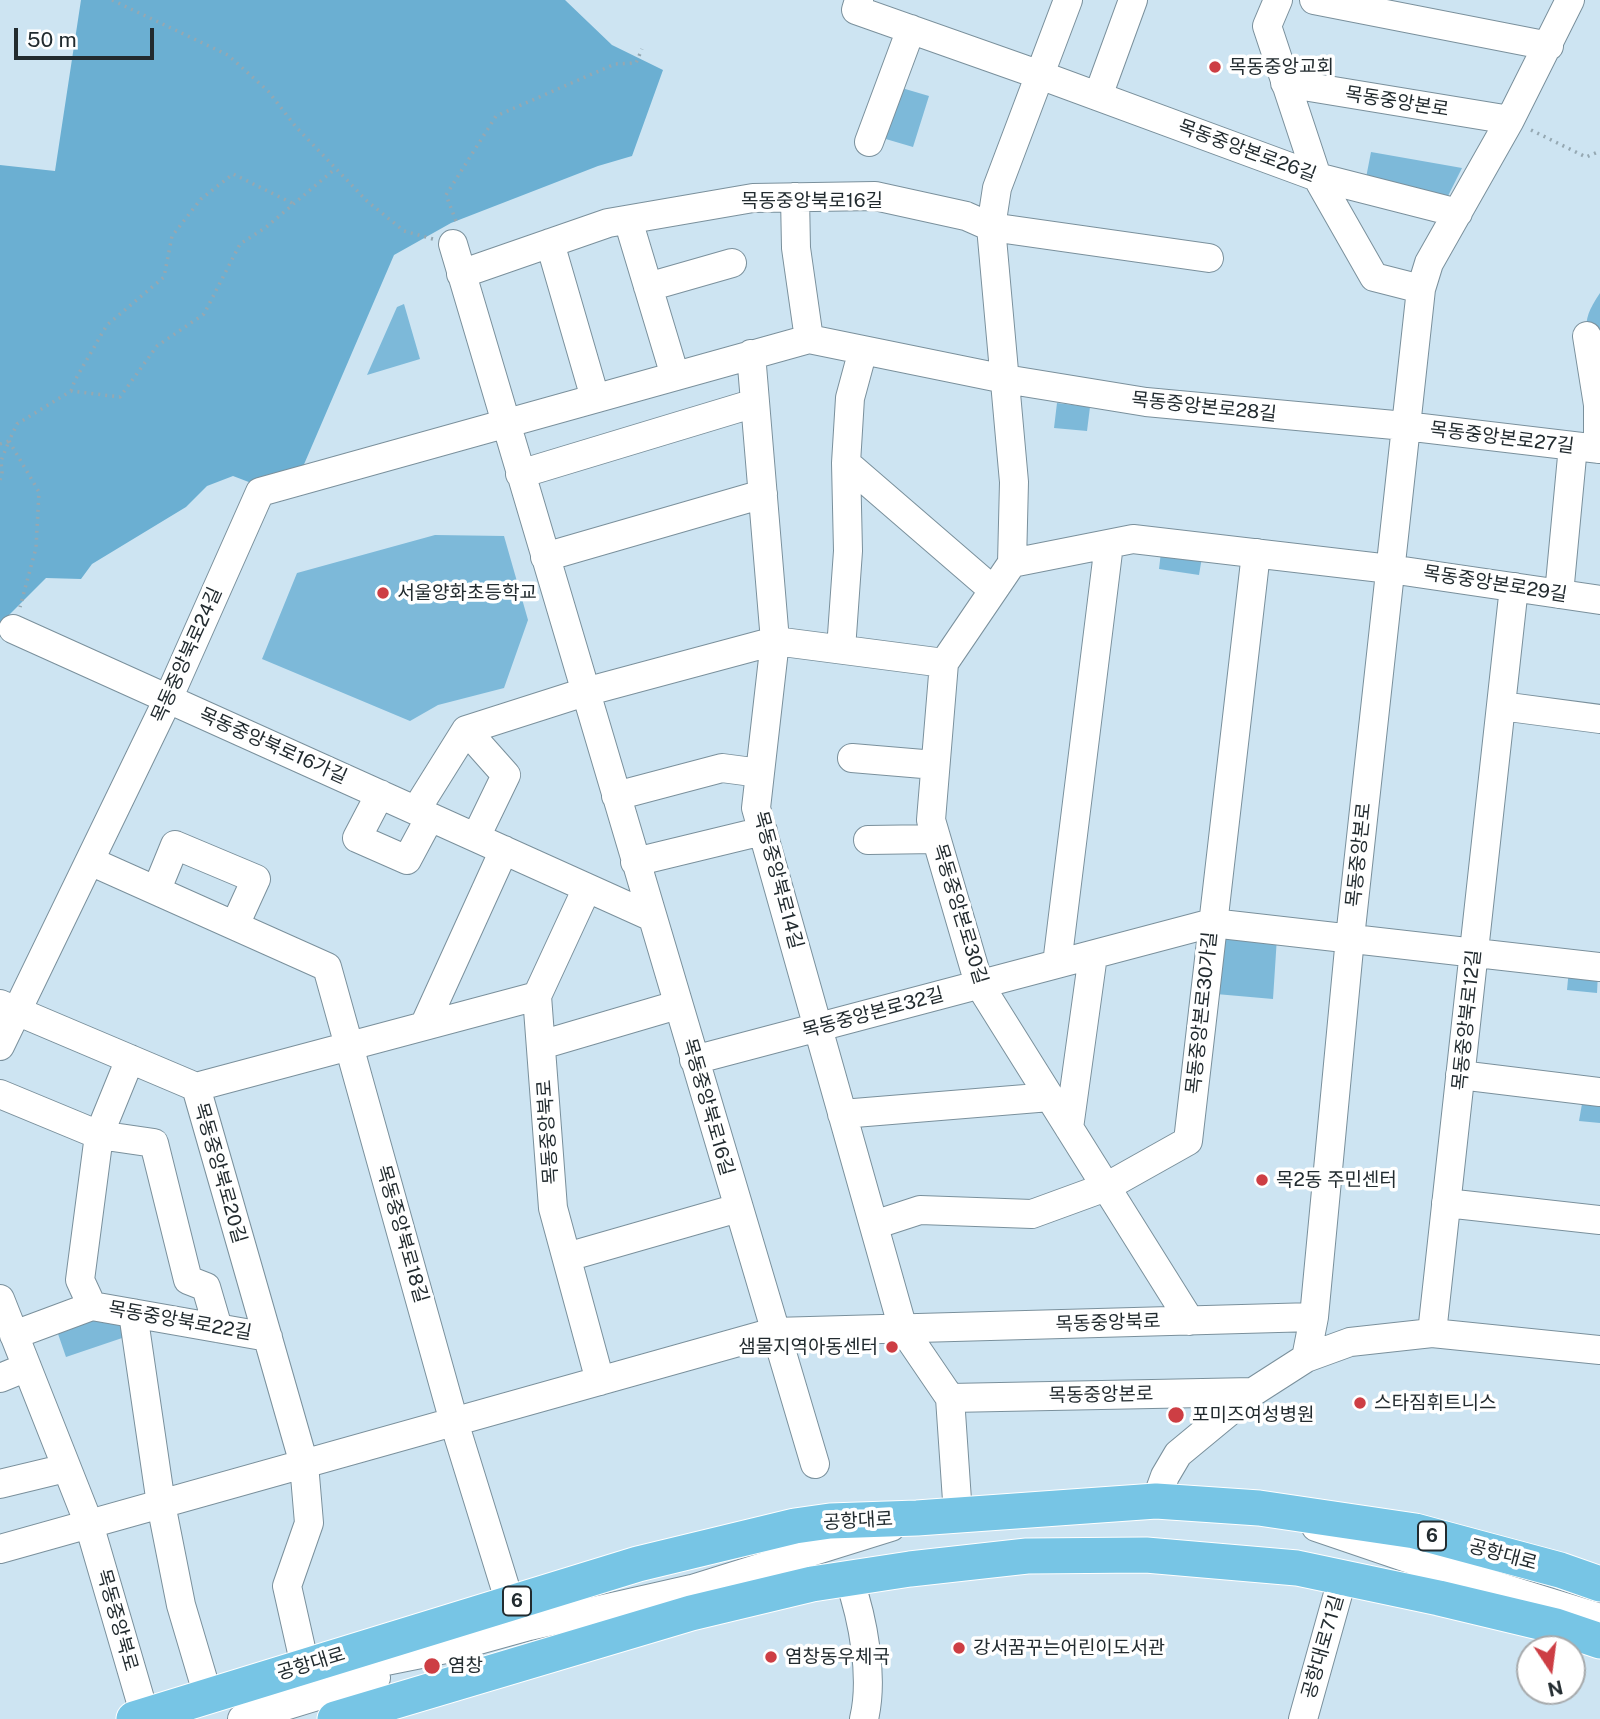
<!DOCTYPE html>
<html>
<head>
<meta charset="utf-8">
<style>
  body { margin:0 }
  #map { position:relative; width:1600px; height:1719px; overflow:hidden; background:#cde4f2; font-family:"Public Sans",sans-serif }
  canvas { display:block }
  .north { position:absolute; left:1516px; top:1635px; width:70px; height:70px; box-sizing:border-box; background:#fff; border:2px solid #a7aaac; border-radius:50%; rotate:167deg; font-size:19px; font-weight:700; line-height:28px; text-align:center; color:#222b2f }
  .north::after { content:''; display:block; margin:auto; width:24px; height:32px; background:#cd3e44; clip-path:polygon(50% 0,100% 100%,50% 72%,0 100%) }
  .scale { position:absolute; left:14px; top:28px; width:140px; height:32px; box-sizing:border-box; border:4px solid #222b2f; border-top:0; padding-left:9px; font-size:21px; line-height:24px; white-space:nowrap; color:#222b2f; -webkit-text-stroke:5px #fff; paint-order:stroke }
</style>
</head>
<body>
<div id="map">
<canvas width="1600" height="1719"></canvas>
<div class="north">N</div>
<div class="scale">50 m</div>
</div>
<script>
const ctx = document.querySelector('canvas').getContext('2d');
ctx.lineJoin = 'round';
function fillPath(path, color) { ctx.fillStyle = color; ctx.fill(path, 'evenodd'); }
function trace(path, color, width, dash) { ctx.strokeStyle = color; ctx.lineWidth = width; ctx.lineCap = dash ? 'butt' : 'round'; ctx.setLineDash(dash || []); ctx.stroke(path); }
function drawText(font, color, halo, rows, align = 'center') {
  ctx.font = font + ' "Public Sans","Noto Sans KR",sans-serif'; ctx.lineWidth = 7; ctx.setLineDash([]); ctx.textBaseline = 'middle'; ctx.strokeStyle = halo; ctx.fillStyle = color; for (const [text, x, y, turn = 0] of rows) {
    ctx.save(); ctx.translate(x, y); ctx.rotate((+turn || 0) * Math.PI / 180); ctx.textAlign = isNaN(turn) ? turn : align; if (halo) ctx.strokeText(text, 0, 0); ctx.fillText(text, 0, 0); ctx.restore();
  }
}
const green = new Path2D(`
  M895,86l34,10 -16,51 -34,-10z
  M1371,152l91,16 -15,30 -82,-15z
  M1600,293v74c-12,-36 -23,-40 0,-74z
  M404,304l16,55 -53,16 30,-68z
  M1057,403l33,4 -3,24 -33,-3z
  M435,535l69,1 24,84 -24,68 -66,17 -28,16 -148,-62 35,-86z
  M1161,552l41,5 -3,18 -40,-6z
  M1277,937l-4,62 -57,-5 4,-56z
  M1569,969l29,4 -1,20 -30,-3z
  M1583,1098l17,2v23l-21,-2z
  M124,1317l7,18 -65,22 -9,-26v-7z`);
const forest = new Path2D(`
  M81,0h484l47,45 51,25 -31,86 -34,10 -147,57 -57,32 -92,214 -48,15 -21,-8 -26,10 -21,21 -94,57 -11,15 -35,-1 -46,46v-459l55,6z`);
const path = new Path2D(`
  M112,0l116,55 40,36 28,36 71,74 37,30 29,8
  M1531,130l55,27 14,-6
  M456,221l-10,-26 50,-79 119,-52 21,-1 6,-14
  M71,391l4,-11 32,-55 57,-48 8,-41 29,-37 32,-25 61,30
  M9,441l30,51 -3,56 -16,59
  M0,444l9,-3 8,-17 54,-33 49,6 37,-51 47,-32 36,-70 25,-16 70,-59
  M0,480l2,-7 -1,-12 8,-20`);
const minor = new Path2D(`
  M859,0l-3,10 184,65 277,102 141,36
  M1278,0l-11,26 50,151 57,100 47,12
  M1314,0l235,46
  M1285,83l225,37
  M1098,96l35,-96
  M869,142l42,-113
  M795,197l1,51 13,91
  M628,220l47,156
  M550,243l45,155
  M453,244l362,1220
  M461,274l147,-51 145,-25 122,-2 91,20 25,11 218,31
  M648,287l84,-24
  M1587,336l11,69v44
  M751,354l24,287 -19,167 147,521 47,69 8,117
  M846,463l147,127
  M520,474l235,-71
  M545,557l218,-63
  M1012,563l2,-81 -23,-255 6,-39 71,-188
  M1559,594l14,-148
  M13,629l639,288
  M841,649l7,-98 -2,-88 4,-65 13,-48
  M1501,706l99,13
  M466,730l40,45 -30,62
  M852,758l83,7
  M380,794l-23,44 50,22 23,-43
  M616,796l106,-28 38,5
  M416,810l50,-80 119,-38 190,-51 169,22
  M868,840l68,-1
  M90,861l237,106 127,455 56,181
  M635,862l128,-31
  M587,888l-50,108 16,212 47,173
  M157,889l18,-44 81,34 -21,46
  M1057,964l52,-420
  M0,1004l196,83 108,377 5,59 -22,63 18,80
  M424,1026l80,-176
  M541,1045l136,-40
  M0,1046l168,-347 92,-207 549,-153 196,40 141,23 259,24 195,23
  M694,1060l518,-137 388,44
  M1460,1075l140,17
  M196,1087l341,-91
  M0,1094l99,41 55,8 34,137 18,7 12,41
  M842,1114l208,-17
  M1069,1128l24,-173
  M1446,1203l154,17
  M874,1225l46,-15 112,4 74,-27 82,-46 68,-588
  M567,1257l171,-49
  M0,1299l89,225 56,192
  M92,1306l-12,-26 19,-145 31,-76
  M133,1313l28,191 20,101 27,91 18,-3
  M1190,1321l-211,-337 -48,-164 13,-157 68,-100 121,-24 257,30 210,31
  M1432,1333l82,-746
  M14,1335l78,-29 176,31
  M1306,1358l8,-41 36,-379 71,-649 8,-26 81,-143 60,-120
  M0,1378l27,-11
  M950,1398l303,-6
  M0,1484l66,-16
  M1156,1501l9,-25 13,-22 75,-62 53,-34 44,-16 82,-9 168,17
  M1316,1527l103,35 181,56
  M0,1549l774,-217 540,-15
  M849,1579c14,40 25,98 15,140
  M341,1670l105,-21 83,-23 163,-37 199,-62
  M242,1719l134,-41
  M1303,1719l40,-143`);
const major = new Path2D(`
  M134,1719l504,-155 157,-38 35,-5 87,-3 239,-17 103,7 156,23 145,39 40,14
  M335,1719l356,-106 121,-29 98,-15 117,-13 119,-1 151,13 142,30 117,28 44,15`);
const markers = [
  [1215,67,7,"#cd3e44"],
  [383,593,7,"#cd3e44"],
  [1262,1180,7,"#cd3e44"],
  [892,1347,7,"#cd3e44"],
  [1360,1403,7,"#cd3e44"],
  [1176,1415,9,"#cd3e44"],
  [959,1648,7,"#cd3e44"],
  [771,1657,7,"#cd3e44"],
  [432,1666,9,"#cd3e44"]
];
const shields = [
  [1432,1536,28],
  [517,1601,28]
];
const shieldNames = [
  ["6",1432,1536],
  ["6",517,1601]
];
const poiNames = [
  ["목동중앙교회",1229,67],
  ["서울양화초등학교",397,593],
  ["목2동 주민센터",1276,1180],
  ["샘물지역아동센터",878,1347,"right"],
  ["스타짐휘트니스",1374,1403],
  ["포미즈여성병원",1192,1415],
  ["강서꿈꾸는어린이도서관",973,1648],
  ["염창동우체국",785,1657],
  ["염창",448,1666]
];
const streetNames = [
  ["목동중앙본로",1397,102,9],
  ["목동중앙본로26길",1247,151,20],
  ["목동중앙북로16길",812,201],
  ["목동중앙본로28길",1204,407,6],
  ["목동중앙본로27길",1502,438,7],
  ["목동중앙본로29길",1495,584,9],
  ["목동중앙북로24길",187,655,-66],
  ["목동중앙북로16가길",273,746,24],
  ["목동중앙본로",1359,855,-84],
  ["목동중앙북로14길",778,880,75],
  ["목동중앙본로30길",960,914,73],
  ["목동중앙본로32길",873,1013,-15],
  ["목동중앙본로30가길",1202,1013,-84],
  ["목동중앙북로12길",1467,1020,-84],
  ["목동중앙북로16길",708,1107,74],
  ["목동중앙북로",548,1132,-94],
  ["목동중앙북로20길",220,1173,74],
  ["목동중앙북로18길",402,1234,74],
  ["목동중앙북로22길",180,1321,10],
  ["목동중앙북로",1108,1323,-2],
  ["목동중앙본로",1101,1395,-1],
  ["공항대로",858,1521,-3],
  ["공항대로",1503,1555,15],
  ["목동중앙북로",117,1620,74],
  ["공항대로71길",1323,1647,-74],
  ["공항대로",311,1664,-17]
];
fillPath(green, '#7db9d9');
fillPath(forest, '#6bafd2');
trace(minor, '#7a909c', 30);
trace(major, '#fff', 37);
trace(path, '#95a8b2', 3.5, [2, 5]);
trace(minor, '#fff', 28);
trace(major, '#77c5e5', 35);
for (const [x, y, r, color] of markers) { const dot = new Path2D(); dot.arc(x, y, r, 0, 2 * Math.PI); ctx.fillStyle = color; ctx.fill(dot); trace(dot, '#fff', 2.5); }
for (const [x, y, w] of shields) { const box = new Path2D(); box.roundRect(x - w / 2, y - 14.5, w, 29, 5); ctx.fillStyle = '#fff'; ctx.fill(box); trace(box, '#222b2f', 2); }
drawText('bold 18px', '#222b2f', null, shieldNames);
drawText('19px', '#222b2f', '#fff', poiNames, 'left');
drawText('19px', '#222b2f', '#fff', streetNames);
</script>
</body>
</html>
